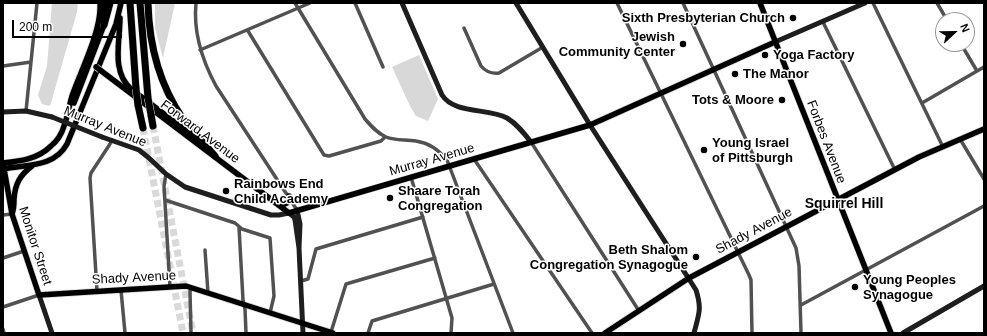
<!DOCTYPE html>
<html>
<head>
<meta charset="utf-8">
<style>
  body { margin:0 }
  #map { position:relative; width:987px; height:336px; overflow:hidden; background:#fff; font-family:Helvetica,sans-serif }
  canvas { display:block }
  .frame { position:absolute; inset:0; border:4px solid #000; pointer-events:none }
  .north { position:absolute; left:935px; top:12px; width:40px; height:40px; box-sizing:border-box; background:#fff; border:1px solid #999; border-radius:50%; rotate:68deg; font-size:11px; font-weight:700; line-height:16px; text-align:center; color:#000 }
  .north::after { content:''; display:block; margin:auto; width:14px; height:18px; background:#000; clip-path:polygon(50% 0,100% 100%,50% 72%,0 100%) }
  .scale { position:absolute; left:12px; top:20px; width:110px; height:18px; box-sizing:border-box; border:2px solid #000; border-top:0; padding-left:5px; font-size:12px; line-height:14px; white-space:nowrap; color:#000; -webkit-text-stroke:3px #fff; paint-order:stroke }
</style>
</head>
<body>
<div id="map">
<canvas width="987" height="336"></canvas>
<div class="frame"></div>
<div class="north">N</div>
<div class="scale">200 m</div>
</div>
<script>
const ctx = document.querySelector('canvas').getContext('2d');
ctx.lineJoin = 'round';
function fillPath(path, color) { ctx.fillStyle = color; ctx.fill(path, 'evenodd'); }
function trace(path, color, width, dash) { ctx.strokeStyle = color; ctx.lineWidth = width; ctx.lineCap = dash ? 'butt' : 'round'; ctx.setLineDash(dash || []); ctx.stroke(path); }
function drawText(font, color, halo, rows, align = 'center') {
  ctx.font = font + ' Helvetica,sans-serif'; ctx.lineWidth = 3; ctx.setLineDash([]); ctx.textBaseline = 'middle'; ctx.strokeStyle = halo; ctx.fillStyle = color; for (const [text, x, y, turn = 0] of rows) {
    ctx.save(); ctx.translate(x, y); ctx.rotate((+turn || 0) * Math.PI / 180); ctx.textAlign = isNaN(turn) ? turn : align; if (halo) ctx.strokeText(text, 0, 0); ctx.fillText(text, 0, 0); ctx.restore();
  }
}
const green = new Path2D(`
  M52,3h26l-1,9 -27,94 -8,-2 -4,-9 9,-29z
  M155,3h20l-12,55 -8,-30z
  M419,55l19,44 -10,22 -12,-5 -6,-10 -18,-39z`);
const highwayTunnel = new Path2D(`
  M153,126l40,207
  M143,128l40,205`);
const street = new Path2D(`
  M196,3c-3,30 6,57 20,83l81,124
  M295,3l70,116c6,7 12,14 21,18 10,4 20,2 30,4 13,2 23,9 31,19l66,173
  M355,3l28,64
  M617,3l132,272 2,5 1,53
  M683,3l113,245 3,18 2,67
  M873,3l70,144
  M937,3l10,17
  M823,22l72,148
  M464,28l17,38c5,6 10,8 18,7l44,-26
  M248,31l76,124 5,1 52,-15 4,-4
  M961,44l16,27
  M200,50l110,-47
  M3,66l28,-4
  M922,103l62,-36
  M26,111l11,-108
  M960,139l24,40
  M531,142l108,169
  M474,159l118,174
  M166,174l-2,12 6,101
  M411,177l41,141 -1,15
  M165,200l70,23 7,6 28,9 4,58 -4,17
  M3,215l9,-1
  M239,227l4,73 2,9 1,24
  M205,250l3,43
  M3,258l21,-7
  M301,281l7,-2 8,-30 107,-32
  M121,290l4,43
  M97,291l-7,-113 1,-5 19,-29 2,-4
  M801,305l183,-99
  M3,307l36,-12
  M3,329l1,4
  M331,332l15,-48 89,-26
  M191,333l-1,-42 2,-3
  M368,333l4,-12 122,-37`);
const secondary = new Path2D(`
  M402,3l40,92c12,19 46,13 65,23 10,6 17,15 24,24
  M516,3l74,122 106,165c6,19 3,24 -2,43
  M775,42l90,-39
  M3,112l23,-1 26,6
  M102,137l37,13 10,8 17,16 19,13 86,28h8l10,-2 5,4 1,3 4,28
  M297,210l3,14 -1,24 4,85
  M39,295l13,38
  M903,333l81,-47`);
const primary = new Path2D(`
  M760,3l131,330
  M120,18c0,24 -9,53 11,71l66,50
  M100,70l189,143 301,-88 185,-83
  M74,103l30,-78v-22
  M3,163l9,51 27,81 147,-9 147,47
  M3,163c18,-2 35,-4 48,-17 6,-5 11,-13 13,-20 4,-10 5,-20 8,-30 9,-26 30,-66 28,-93
  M3,169c23,-5 51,-1 64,-25l49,-120 5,-21
  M280,206l7,-3 2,-7
  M12,214c2,-5 2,-10 2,-15 1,-15 6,-24 18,-33
  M605,333l84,-55 230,-121 65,-28`);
const highway = new Path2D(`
  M130,3l6,86
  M140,3l8,95
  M148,3c1,42 11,81 35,116 10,13 21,25 32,37
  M104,25l6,-22
  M138,105l5,23
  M151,115l2,11`);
const secondaryBridge = new Path2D(`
  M52,117l50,20`);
const primaryBridge = new Path2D(`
  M96,67l4,3`);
const highwayBridge = new Path2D(`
  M136,89l2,16
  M148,98l3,17`);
const markers = [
  [793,18,4,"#000"],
  [683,44,4,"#000"],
  [765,55,4,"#000"],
  [735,74,4,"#000"],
  [782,100,4,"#000"],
  [704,150,4,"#000"],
  [226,191,4,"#000"],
  [390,198,4,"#000"],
  [696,257,4,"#000"],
  [855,287,4,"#000"]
];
const poiNames = [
  ["Sixth Presbyterian Church",785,18,"right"],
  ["Jewish",675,37,"right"],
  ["Community Center",675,52,"right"],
  ["Yoga Factory",773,55],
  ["The Manor",743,74],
  ["Tots & Moore",774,100,"right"],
  ["Young Israel",712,143],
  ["of Pittsburgh",712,158],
  ["Rainbows End",234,184],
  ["Child Academy",234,199],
  ["Shaare Torah",398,191],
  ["Congregation",398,206],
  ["Beth Shalom",688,250,"right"],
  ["Congregation Synagogue",688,265,"right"],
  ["Young Peoples",863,280],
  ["Synagogue",863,295]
];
const streetNames = [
  ["Murray Avenue",105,127,22],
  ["Forward Avenue",200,132,37],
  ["Forbes Avenue",826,142,69],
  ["Murray Avenue",432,160,-16],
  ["Shady Avenue",754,231,-28],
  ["Monitor Street",35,246,72],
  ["Shady Avenue",134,278,-3]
];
const neighbourhoodNames = [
  ["Squirrel Hill",844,204]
];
fillPath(green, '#d8d8d8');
trace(highwayTunnel, '#d9d9d9', 7, [7, 3.5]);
trace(primary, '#dbdbdb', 7);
trace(highway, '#dbdbdb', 8);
trace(street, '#515151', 3.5);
trace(secondary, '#1e1e1e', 5);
trace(primary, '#000', 5.5);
trace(highway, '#000', 7);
trace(primaryBridge, '#dbdbdb', 7, []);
trace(highwayBridge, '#dbdbdb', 8, []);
trace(secondaryBridge, '#1e1e1e', 5);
trace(primaryBridge, '#000', 5.5);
trace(highwayBridge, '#000', 7);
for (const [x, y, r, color] of markers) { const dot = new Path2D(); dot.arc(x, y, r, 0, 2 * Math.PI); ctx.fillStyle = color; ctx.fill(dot); trace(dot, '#fff', 1.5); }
drawText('bold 13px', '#000', '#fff', poiNames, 'left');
drawText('13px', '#000', '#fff', streetNames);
drawText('bold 14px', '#000', '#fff', neighbourhoodNames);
</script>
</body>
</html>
